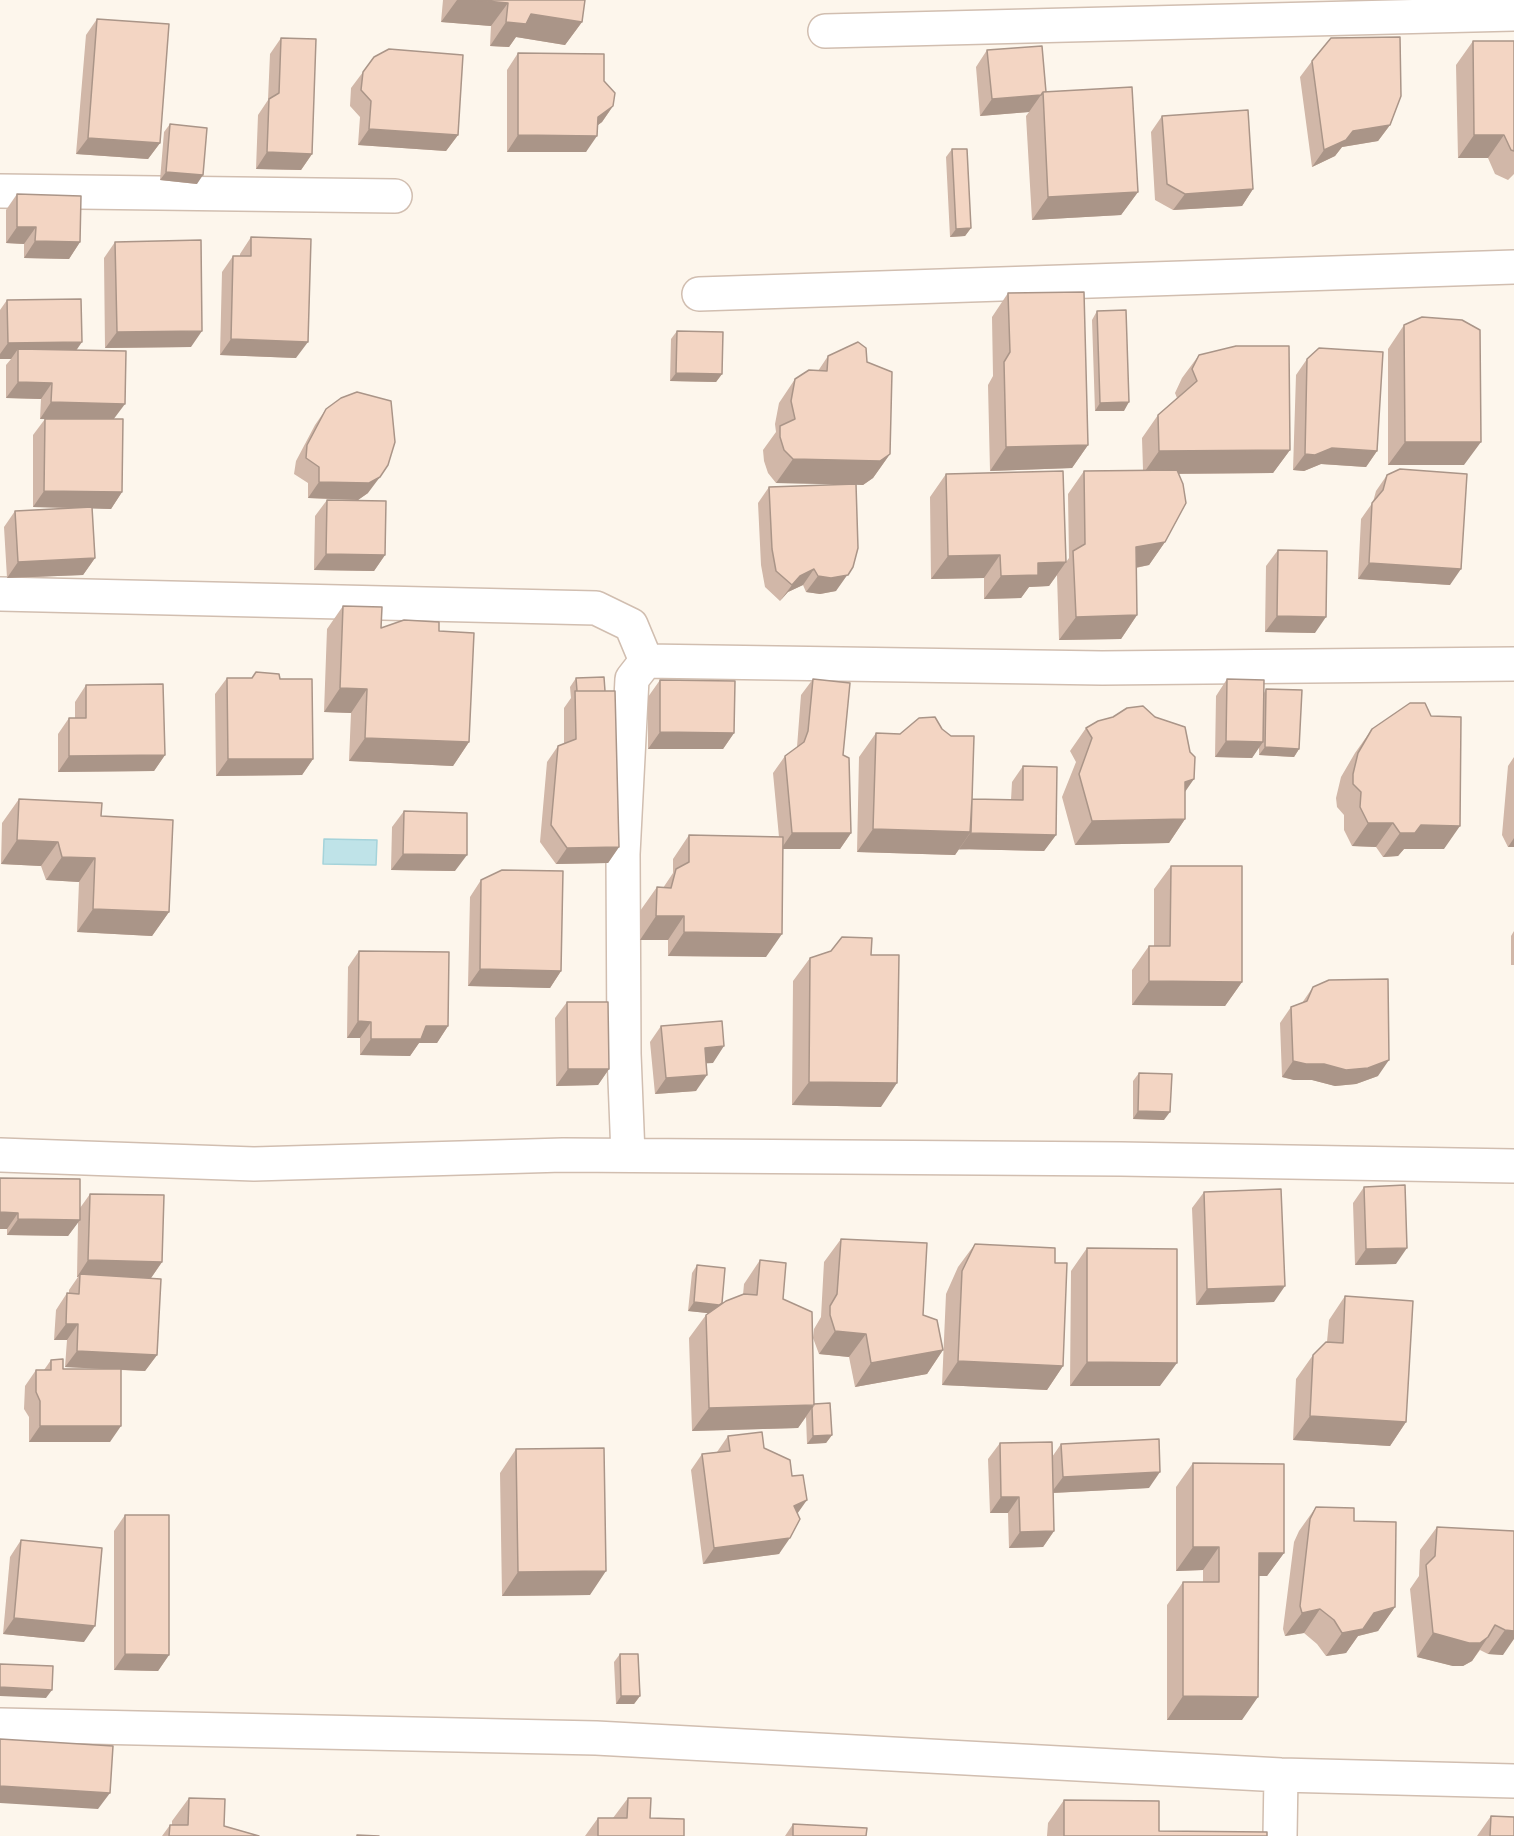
<!DOCTYPE html>
<html>
<head>
<meta charset="utf-8">
<style>
  body { margin:0 }
  canvas { display:block; background:#fdf6ec }
</style>
</head>
<body>
<canvas width="1514" height="1836"></canvas>
<script>
const ctx = document.querySelector('canvas').getContext('2d');
ctx.lineJoin = 'round';
function fillPath(path, color) { ctx.fillStyle = color; ctx.fill(path, 'evenodd'); }
function trace(path, color, width, dash) { ctx.strokeStyle = color; ctx.lineWidth = width; ctx.lineCap = dash ? 'butt' : 'round'; ctx.setLineDash(dash || []); ctx.stroke(path); }
const water = new Path2D(`
  M324,839l53,1 -1,25 -53,-1z`);
const minor = new Path2D(`
  M825,31l689,-17
  M0,191l395,5
  M699,294l815,-27
  M0,594l596,14 35,17 15,36 456,7 412,-4
  M0,1155l254,9 309,-9 558,4 393,7
  M628,1155l-4,-101 -1,-200 9,-175 14,-18
  M0,1725l596,13 685,37 233,6
  M1280,1836l1,-61`);
const wall = new Path2D(`
  M443,0h142l-3,22 -17,23 -49,-8 -7,10 -19,-1 1,-20 -50,-4z
  M97,19l63,124 -12,16 -72,-5 10,-119z
  M281,38l31,116 -11,16 -45,-1 2,-54 10,-15 2,-46z
  M1473,41h41v133l-6,6 -13,-6 -7,-16h-30l-2,-93z
  M987,50l59,42 92,100 -17,23 -89,5 -6,-104 3,-4 -49,4 -4,-49z
  M518,53l86,28 9,25 -11,16 -4,3 -12,27h-79v-82z
  M1312,61l78,64 -12,16 -36,6 -7,9 -23,11 -12,-90z
  M363,72l95,63 -12,16 -88,-6 2,-28 -10,-11 1,-18z
  M1162,116l91,73 -11,17 -69,4 -18,-10 -4,-68z
  M170,124l27,60 -37,-4 4,-48z
  M952,149l19,79 -6,8 -15,1 -4,-80z
  M17,194l63,48 -11,17 -45,-1v-14l-18,-1v-33z
  M251,237l45,121 -76,-3 2,-83 11,-16h7v-2z
  M115,242l76,105 -86,1 -1,-90z
  M1008,293l80,152 -16,23 -82,3 -2,-86 5,-9 -1,-59z
  M7,300l69,50 38,69 8,73 -11,17 -19,-1 3,50 -12,17 -76,3 -3,-51 11,-16 62,-3 -44,-1v-72l12,-16h-5l1,-20 -35,-1v-33l5,-6h-11v-49z
  M1097,311l27,100h-29l-3,-91z
  M1404,325l60,140h-76v-116z
  M677,331l45,43 -6,8 -46,-1 1,-42z
  M1199,355l91,95 -17,23 -94,1 -14,68 -16,23 -13,3 1,47 -16,24 -62,1 -2,-65 -8,11 -20,1 -8,11 -37,1v-21l-53,1 -1,-82 16,-23 120,88 3,-4 -1,-64 16,-23 59,-1 -1,-32 16,-23 19,-17 -2,-5 7,-15z
  M828,356l39,6 23,92 -17,24 -10,7 -7,-1 -20,107 -16,3 -14,-2 -3,-7 -15,7 -8,9 -15,-14 -4,-22 -3,-62 11,-16 84,-3 -77,-1 -8,-10 -4,-12 -1,-11 13,-18 -1,-8 4,-21 16,-24 23,-8z
  M1307,359l70,92 -11,16 -45,-3 -17,7 -11,-1 3,-95z
  M326,409l42,84 -10,7 -50,-2v-15l-14,-9 2,-13 19,-36z
  M1387,475l63,110 -92,-6 3,-60 12,-17 3,-11z
  M327,500l58,55 -11,16 -60,-1 1,-54z
  M1278,550l37,83 -50,-1 1,-66z
  M343,606l38,22 58,3 30,111 -16,24 -104,-5 2,-48 -27,-1 3,-83z
  M227,678l53,1 33,80 -11,16 -86,1 -1,-82z
  M576,678l29,13 14,156 -11,16 -52,1 -16,-22 7,-80 11,-16 6,-2v-36l7,-10 -1,-11z
  M813,679l30,76 8,78 -11,16h-57l-17,108 -98,-1v-16h-28v-29l17,-24 6,1 10,-15v-14l16,-24 90,2 -6,-64 12,-17 12,-9 4,-52z
  M1227,679l37,14 2,-4 33,60 -5,8 -35,-2v-8l-7,11 -37,-1 1,-61z
  M660,680l74,53 -11,16h-75v-52z
  M86,685l79,70 -11,16 -96,1v-38l11,-16h6v-16z
  M1086,728l99,64v27l-16,24 -94,2 -13,-48 14,-35 -6,-11z
  M1372,729l72,120h-40l-6,7 -15,1 -7,-10 -24,-1 -8,-16v-15l-7,-8 -1,-9 5,-21 14,-24z
  M876,733l96,66 39,1 1,-18 11,-16 33,69 -12,16 -85,-2 -4,6 -98,-3 2,-95z
  M1514,757v90h-6l-6,-12 6,-69z
  M19,799l82,17 68,96 -17,24 -75,-4 2,-50 -33,-2 -5,-14 -40,-2 1,-41z
  M404,811l51,60 -64,-1 1,-43z
  M1171,866l71,116 -17,24 -93,-1v-35l17,-24h5v-57z
  M481,880l80,91 -11,17 -82,-2 2,-89z
  M1514,931v34h-3v-29z
  M359,951l89,75 -11,17h-18l-9,13 -50,-1v-17h-13l1,-71z
  M871,955l10,152 -89,-2 1,-124 17,-23z
  M1313,987l65,89 -22,8 -21,2 -23,-6h-18l-12,-3 -2,-54 11,-16 11,-4z
  M567,1002l42,67 -11,16 -42,1 -1,-68z
  M661,1026l52,37h-7l-10,28 -41,3 -5,-52z
  M1139,1073l25,47 -31,-1v-38z
  M0,1178l80,30 10,-14 72,68 -11,16h-16l22,77 -12,16 -24,-1 -11,72h-81v-25l-5,-8 1,-23 11,-16h8l7,-10 12,9h43l-41,-2 2,-27h-13l2,-30 11,-17h2v-3l9,-13h-1l1,-55 -10,14 -61,-1v-6h-7z
  M1364,1187l32,77 -41,1 -2,-62z
  M1204,1192l70,110 -78,3 -4,-97z
  M841,1239l82,76 20,35 -16,24 -72,13 -6,-30 -30,-3 -6,-16 1,-9 7,-12 3,-55z
  M975,1244l80,19 8,103 -16,24 -105,-5 4,-91 12,-27z
  M1087,1248l73,138h-90l1,-115z
  M760,1260l23,39 31,105 18,31 -6,8 -19,1 -1,-27 -8,11 -106,3 -3,-93 17,-23 2,-2 -20,-2 4,-38 5,-8 25,38 21,-8 1,-11z
  M1345,1296l61,126 -16,24 -97,-6 3,-61 17,-24 14,-13 2,-22z
  M728,1436l36,12 33,66 -18,40 -76,10 -12,-94 11,-16 15,-2z
  M1000,1443l52,14 9,-13 88,44 -96,5 1,38 -11,16 -34,1 -1,-35h-18l-2,-54z
  M516,1449l74,146 -88,1 -2,-123z
  M1193,1463l91,90 -17,23h-8l-17,144h-75v-115l16,-23h20v-12l-27,1v-84z
  M1316,1507l38,14 41,86 -17,24 -20,5 -12,17 -20,3 -9,-12 -13,-11 -19,3 -2,-7 11,-87 5,-11z
  M125,1515l44,140 -11,16 -44,-1v-139z
  M1437,1527l77,4 -11,124 -15,-1 -8,-4 -8,11 -9,5h-10l-36,-9 -7,-68 9,-13 1,-26z
  M21,1540l63,102 -81,-8 7,-77z
  M620,1654l20,42 -6,8h-18l-2,-42z
  M189,1798l35,28 35,10h-97l8,-11h2v-4z
  M628,1798l22,20 34,18h-99l13,-18h15z
  M1064,1800l95,31 108,5h-220l1,-13z
  M1491,1816l23,20h-37z
  M793,1824l73,12h-81z`);
const shadedWall = new Path2D(`
  M457,0h18l33,3 -17,23 -50,-4z
  M531,14l51,8 -17,23 -49,-8 -7,10 -19,-1 16,-24z
  M1041,95l-12,17 -49,4 12,-17z
  M613,106l-11,16 -16,12 12,-17z
  M1390,125l-12,16 -36,6 -7,9 -23,11 12,-17 29,-19z
  M369,129l89,6 -12,16 -88,-6z
  M518,135l79,1 -11,16h-79z
  M1474,135h30l-16,23h-30z
  M88,138l72,5 -12,16 -72,-5z
  M267,152l45,2 -11,16 -45,-1z
  M166,172l37,3 -6,9 -37,-4z
  M1253,189l-11,17 -69,4 12,-16z
  M1138,192l-17,23 -89,5 16,-23z
  M17,227h19l-12,17 -18,-1z
  M971,228l-6,8 -15,1 6,-8z
  M35,241l45,1 -11,17 -45,-1z
  M202,331l-11,16 -86,1 12,-16z
  M231,339l77,3 -12,16 -76,-3z
  M82,342l-11,16 -53,-9 -7,10h-11v-5l8,-11z
  M676,373l46,1 -6,8 -46,-1z
  M18,382l34,1 -11,16 -35,-1z
  M51,402l74,2 -12,16 -73,-1z
  M1129,402l-5,9h-29l5,-8z
  M1405,442h76l-17,23h-76z
  M1088,445l-16,23 -82,3 16,-24z
  M1332,448l45,3 -11,16 -45,-3 -17,7 -11,-1 12,-16z
  M1290,450l-17,23 -130,1 16,-23z
  M890,454l-17,24 -10,7 -87,-2 17,-24z
  M380,477l-12,16 -10,7 -50,-2 11,-16z
  M44,491l78,1 -11,17 -78,-2z
  M1165,542l-16,23 -30,6 17,-24z
  M326,554l59,1 -11,16 -60,-1z
  M1000,555l-16,23 -53,1 17,-23z
  M95,558l-12,17 -76,3 11,-16z
  M1066,562l-17,24 -20,1 -8,11 -37,1 17,-23 37,-13z
  M1369,563l92,6 -11,16 -92,-6z
  M853,567l-17,24 -16,3 -14,-2 12,-16z
  M814,569l-11,16 -15,7 -8,9 12,-16 8,-9z
  M1137,615l-16,24 -62,1 17,-23z
  M1277,616l49,1 -11,16 -50,-1z
  M340,688l27,1 -16,24 -27,-1z
  M660,732l74,1 -11,16h-75z
  M365,738l104,4 -16,24 -104,-5z
  M1226,741l37,1 -11,16 -37,-1z
  M1265,747l34,2 -5,8 -35,-2z
  M165,755l-11,16 -96,1 11,-16z
  M228,759h85l-11,16 -86,1z
  M1194,779l-16,23 7,-20z
  M1185,819l-16,24 -94,2 17,-24z
  M1368,823h25l-17,24 -24,-1z
  M1421,825l39,1 -16,23h-40l-6,7 -15,1 17,-24z
  M873,829l98,3 -16,23 -98,-3z
  M792,833h59l-11,16h-59z
  M970,833l86,2 -12,16 -85,-2z
  M1514,838v9h-6z
  M17,840l41,2 -17,24 -40,-2z
  M619,847l-11,16 -52,1 11,-16z
  M403,854l64,1 -12,16 -64,-1z
  M62,857l33,1 -16,24 -33,-2z
  M93,909l76,3 -17,24 -75,-4z
  M656,916h28l-16,24h-28z
  M684,932l98,2 -16,23 -98,-1z
  M480,969l81,2 -11,17 -82,-2z
  M1149,981l93,1 -17,24 -93,-1z
  M358,1021l13,1 -11,16h-13z
  M426,1026h22l-11,17h-18l-9,13 -50,-1 11,-16z
  M724,1046l-11,17 -19,1 11,-16z
  M1389,1060l-11,16 -22,8 -21,2 -23,-6h-18l-12,-3 11,-16z
  M568,1069h41l-11,16 -42,1z
  M707,1075l-11,16 -41,3 11,-16z
  M809,1082l88,1 -16,24 -89,-2z
  M1138,1111l32,1 -6,8 -31,-1z
  M0,1212l18,1 -11,16h-7z
  M18,1219l62,1 -12,16 -61,-1z
  M1407,1248l-11,16 -41,1 11,-16z
  M88,1260l74,2 -11,16 -71,-1v-3l-2,3h-1z
  M1285,1286l-11,16 -78,3 11,-16z
  M694,1302l28,3 -6,9 -28,-3z
  M66,1324h12l-11,16h-13z
  M835,1331l31,3 -17,23 -30,-3z
  M943,1350l-16,24 -72,13 16,-24z
  M77,1351l80,4 -12,16 -80,-4z
  M958,1361l105,5 -16,24 -105,-5z
  M1087,1362l90,1 -17,23h-90z
  M814,1405l-16,23 -106,3 17,-23z
  M1310,1416l96,6 -16,24 -97,-6z
  M40,1426h81l-11,16h-81z
  M832,1435l-6,8 -19,1 6,-8z
  M1160,1472l-11,16 -98,5 12,-16z
  M1001,1497h18l-11,16h-18z
  M807,1500l-12,17 -1,-11z
  M1054,1531l-11,16 -34,1 11,-16z
  M790,1538l-11,16 -76,10 11,-16z
  M1193,1547h26l-16,23 -27,1z
  M1259,1553h25l-17,23h-25z
  M606,1571l-16,24 -88,1 16,-24z
  M1395,1607l-17,24 -20,5 -12,17 -20,3 16,-23 32,-20z
  M1320,1609l-16,24 -19,3 17,-23z
  M14,1618l81,8 -11,16 -81,-8z
  M1505,1630l9,1v8l-11,16 -15,-1z
  M1433,1633l55,4 -16,24 -9,5h-10l-36,-9z
  M125,1654l44,1 -11,16 -44,-1z
  M0,1687l52,3 -6,8 -46,-2z
  M621,1696h19l-6,8h-18z
  M1183,1696l75,1 -16,23h-75z
  M0,1786l110,7 -12,16 -98,-6z`);
const building = new Path2D(`
  M475,0h110l-3,22 -51,-8 -5,10 -20,-2 2,-19z
  M97,19l72,5 -9,119 -72,-5z
  M1400,37l1,59 -11,29 -37,6 -7,9 -22,10 -12,-89 19,-23z
  M281,38l35,1 -4,115 -45,-2 2,-53 10,-6z
  M1473,41h41v110l-3,-1 -7,-15h-30z
  M1042,46l4,46h-3l-2,3 -49,4 -5,-49z
  M389,49l74,6 -5,80 -89,-6 2,-28 -10,-11 2,-18 11,-15z
  M518,53l86,1v27l11,12 -2,13 -15,11 -1,19 -79,-1z
  M1132,87l6,105 -90,5 -5,-105z
  M1248,110l5,79 -68,5 -18,-10 -5,-68z
  M170,124l37,4 -4,47 -37,-3z
  M952,149h15l4,79 -15,1z
  M17,194l64,2 -1,46 -45,-1 1,-14h-19z
  M251,237l60,2 -3,103 -77,-3 2,-83h18z
  M201,240l1,91 -85,1 -2,-90z
  M1084,292l4,153 -82,2 -2,-85 6,-10 -2,-59z
  M81,299l1,43 -74,1 -1,-43z
  M1126,310l3,92 -29,1 -3,-92z
  M1422,317l40,3 18,10 1,112h-76l-1,-117z
  M677,331l46,1 -1,42 -46,-1z
  M858,342l8,6 1,14 25,10 -2,82 -10,7 -87,-2 -9,-9 -4,-13v-11l15,-7 -4,-18 4,-22 14,-9 18,1 1,-15z
  M1236,346h53l1,104 -131,1 -1,-36 39,-34 -5,-12 7,-14z
  M1319,348l64,4 -6,99 -45,-3 -17,7 -10,-1 2,-95z
  M18,349l108,2 -1,53 -74,-2 1,-19 -34,-1z
  M357,392l34,9 4,41 -7,23 -8,12 -11,6 -50,-1v-15l-13,-9 1,-13 19,-36 15,-11z
  M45,419h78l-1,73 -78,-1z
  M1400,469l67,5 -6,95 -92,-6 3,-60 11,-13 4,-15z
  M1177,470l6,14 3,19 -21,39 -29,5 1,68 -61,2 -3,-66 12,-7 -1,-73z
  M1063,471l3,91 -28,1v12l-37,1 -1,-21 -52,1 -2,-82z
  M856,484l2,64 -5,19 -5,8 -17,3 -13,-2 -4,-7 -14,7 -8,9 -16,-14 -4,-22 -3,-62z
  M327,500l59,1 -1,54 -59,-1z
  M92,507l3,51 -77,4 -3,-51z
  M1278,550l49,1 -1,66 -49,-1z
  M343,606l39,1 -1,21 23,-8 35,2v9l35,2 -5,109 -104,-4 2,-49 -27,-1z
  M256,672l23,2 1,5h32l1,80h-85l-1,-81h25z
  M604,677l1,14h-28l-1,-13z
  M813,679l37,4 -7,72 6,3 2,75h-59l-7,-77 19,-14 4,-11z
  M1227,679l37,1 -1,62 -37,-1z
  M660,680l75,1 -1,52 -74,-1z
  M163,684l2,71 -96,1v-38h17v-33z
  M1266,689l36,1 -3,59 -34,-2z
  M575,691h40l4,156 -52,1 -16,-23 7,-79 18,-7z
  M1410,703h15l6,13 30,1 -1,109 -39,-1 -6,8h-15l-7,-10h-25l-8,-16 1,-15 -8,-8v-10l5,-21 14,-24z
  M1143,706l12,11 30,10 5,25 5,5 -1,22 -9,3v37l-93,2 -13,-47 13,-36 -6,-10 12,-7 15,-4 14,-9z
  M935,717l7,12 9,7h23l-3,96 -98,-3 3,-96 24,1 19,-16z
  M1023,766l34,1 -1,68 -86,-2 2,-34 51,1z
  M19,799l83,4 -1,13 72,4 -4,92 -76,-3 2,-51 -33,-1 -4,-15 -41,-2z
  M404,811l63,2v42l-64,-1z
  M689,835l94,2 -1,97 -98,-2v-16h-28l1,-29 14,1 5,-19 13,-7z
  M1171,866h71v116l-93,-1v-35h21z
  M502,870l61,1 -2,100 -81,-2 1,-89z
  M842,937l30,1 -1,17h28l-2,128 -88,-1 1,-124 21,-7z
  M359,951l90,1 -1,74h-22l-5,13h-50v-17l-13,-1z
  M1388,979l1,81 -21,8 -22,2 -22,-6h-18l-13,-3 -2,-54 16,-6 6,-14 16,-7z
  M567,1002h41l1,67h-41z
  M722,1021l2,25 -19,2 2,27 -41,3 -5,-52z
  M1139,1073l33,1 -2,38 -32,-1z
  M0,1178l80,1v41l-62,-1v-6l-18,-1z
  M1405,1185l2,63 -41,1 -2,-62z
  M1281,1189l4,97 -78,3 -3,-97z
  M90,1194l74,1 -2,67 -74,-2z
  M841,1239l86,4 -4,72 14,5 6,30 -72,13 -5,-29 -31,-3 -5,-16v-9l7,-12z
  M975,1244l80,4v15h12l-4,103 -105,-5 4,-90z
  M1087,1248l90,1v114l-90,-1z
  M760,1260l26,3 -3,36 29,13 2,93 -105,3 -3,-93 20,-14 18,-7 13,1z
  M697,1265l28,3 -3,35 -3,2 -25,-3z
  M80,1274l81,5 -4,76 -80,-4 1,-27h-12l1,-31 12,1z
  M1345,1296l68,5 -7,121 -96,-6 3,-61 13,-13 17,1z
  M63,1359v10h58v57h-81v-25l-4,-9v-22h15v-10z
  M830,1403l2,32 -19,1 -1,-28 2,-4z
  M762,1432l2,16 26,12 2,16 11,-1 4,25 -13,6 6,13 -10,19 -76,10 -12,-94 28,-3 -2,-15z
  M1159,1439l1,33 -97,5 -2,-33z
  M1052,1442l2,89 -34,1 -1,-35h-18l-1,-54z
  M604,1448l2,123 -88,1 -2,-123z
  M1193,1463l91,1v89h-25l-1,144 -75,-1v-114h36v-35h-26z
  M1316,1507l38,1v13l42,1 -1,85 -21,6 -11,16 -21,4 -8,-13 -14,-11 -18,4 -2,-7 10,-87z
  M125,1515h44v140l-44,-1z
  M1437,1527l77,4v100l-9,-1 -10,-5 -7,12 -8,6h-11l-36,-10 -7,-68 9,-9z
  M21,1540l81,8 -7,78 -81,-8z
  M620,1654h18l2,42h-19z
  M0,1664l53,2 -1,24 -52,-3z
  M0,1739l113,7 -3,47 -110,-7z
  M189,1798l36,1 -1,27 35,10h-90l1,-11h18z
  M628,1798h23l-1,20 34,1v17h-86v-18h29z
  M1064,1800l95,1v30l108,1v4h-203z
  M1491,1816l23,1v19h-24z
  M793,1824l74,4 -1,8h-73z
  M357,1835l22,1h-22z`);
fillPath(water, '#bfe3e8');
trace(water, '#a5d3da', 1.5);
trace(minor, '#d1beb0', 36);
trace(minor, '#fff', 33);
fillPath(wall, '#d1b7a8');
fillPath(shadedWall, '#aa9588');
fillPath(building, '#f3d5c3');
trace(building, '#aa9588', 1.5);
</script>
</body>
</html>
